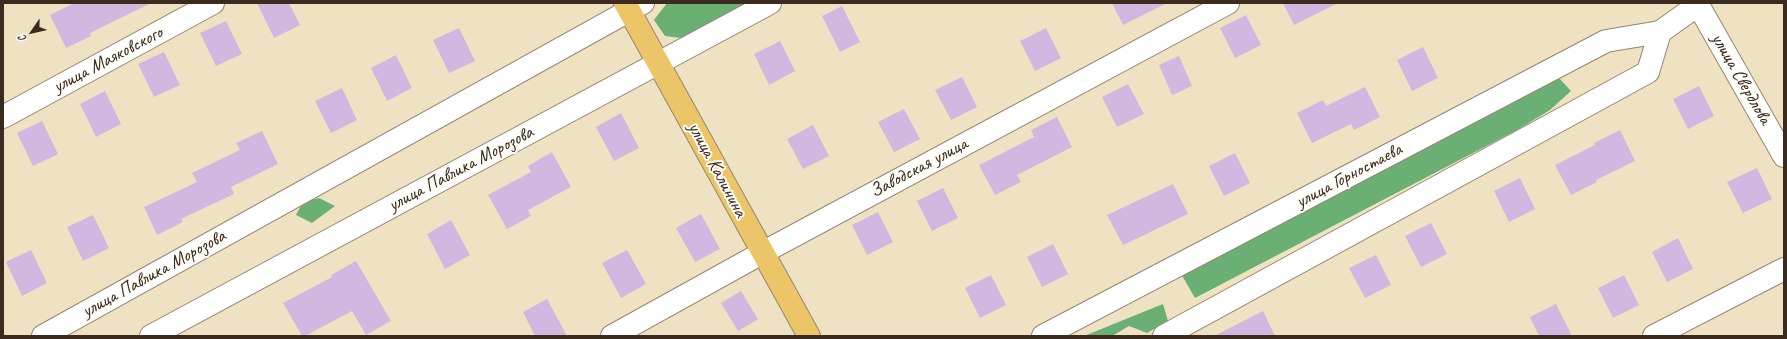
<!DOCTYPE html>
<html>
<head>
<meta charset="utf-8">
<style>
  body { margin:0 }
  #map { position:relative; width:1787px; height:339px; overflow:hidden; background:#efe2c2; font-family:Caveat,sans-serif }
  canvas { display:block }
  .frame { position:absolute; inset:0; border:4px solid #3b2a1e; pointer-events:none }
  .north { position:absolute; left:12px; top:12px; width:40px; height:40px; -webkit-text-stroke:3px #fdfcf7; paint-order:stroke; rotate:236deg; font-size:11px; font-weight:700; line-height:16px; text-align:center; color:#3b2a1e }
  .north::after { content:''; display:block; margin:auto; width:14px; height:18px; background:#3b2a1e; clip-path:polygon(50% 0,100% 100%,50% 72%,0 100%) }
</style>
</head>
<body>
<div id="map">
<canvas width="1787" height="339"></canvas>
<div class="frame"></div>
<div class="north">С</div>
</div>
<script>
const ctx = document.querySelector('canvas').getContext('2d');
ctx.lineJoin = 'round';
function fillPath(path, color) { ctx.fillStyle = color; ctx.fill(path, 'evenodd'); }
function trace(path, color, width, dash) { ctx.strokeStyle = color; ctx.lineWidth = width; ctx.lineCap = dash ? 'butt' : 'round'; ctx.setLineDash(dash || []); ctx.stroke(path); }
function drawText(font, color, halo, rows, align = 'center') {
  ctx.font = font + ' Caveat,sans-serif'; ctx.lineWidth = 4; ctx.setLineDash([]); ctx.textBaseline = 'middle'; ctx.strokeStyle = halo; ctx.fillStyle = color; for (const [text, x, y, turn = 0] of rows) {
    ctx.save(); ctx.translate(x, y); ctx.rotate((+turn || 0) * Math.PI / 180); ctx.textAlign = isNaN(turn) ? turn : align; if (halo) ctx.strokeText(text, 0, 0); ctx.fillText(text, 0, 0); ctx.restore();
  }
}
const forest = new Path2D(`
  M667,3h85l-71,35 -16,-2 -11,-16z
  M1559,78l12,13 -21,19 -33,20 -322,168 -15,-26 360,-187z
  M319,198l16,8 -23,17 -16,-8 7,-13z
  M1163,304l5,17 -21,12 -18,-7 -17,10h-28z`);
const building = new Path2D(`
  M74,3h77l-61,30 1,3 -25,12 -16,-33z
  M257,3h32l11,22 -26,13z
  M1112,3h55l-44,22z
  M1283,3h55l-44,22z
  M842,6l18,36 -20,10 -18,-36z
  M1246,15l15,30 -26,13 -15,-30z
  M226,21l16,33 -26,12 -16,-33z
  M459,28l16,33 -26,12 -16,-33z
  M1046,28l15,30 -26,13 -15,-30z
  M780,41l15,30 -26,14 -15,-31z
  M1423,47l15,31 -26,13 -15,-31z
  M164,52l16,33 -26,12 -16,-33z
  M396,55l16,33 -25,13 -16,-33z
  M1179,56l13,30 -20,9 -13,-30z
  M962,77l15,30 -26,13 -16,-30z
  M1128,84l16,30 -27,13 -15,-30z
  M1699,86l15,30 -26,13 -15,-30z
  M1365,87l15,30 -26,13 -3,-6 -39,19 -15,-30 26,-13 3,6z
  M342,88l15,32 -26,13 -16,-32z
  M105,91l16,33 -25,13 -16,-33z
  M904,109l16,30 -26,13 -16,-30z
  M621,113l18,35 -25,13 -18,-34z
  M1057,117l15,30 -55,28 4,7 -26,13 -16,-30 55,-28 -3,-7z
  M42,121l16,33 -25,12 -16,-33z
  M813,125l16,31 -26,13 -16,-30z
  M1620,130l15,31 -39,19 1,2 -26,13 -16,-30 40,-20 -1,-2z
  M262,131l16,33 -47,23 3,7 -53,25 2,3 -26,13 -13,-28 53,-25 -5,-9 48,-23 -4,-7z
  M552,152l19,35 -43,23 3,6 -24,13 -19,-34 43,-23 -3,-6z
  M1235,153l15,30 -26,13 -15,-30z
  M1757,168l15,31 -29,14 -16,-31z
  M1520,178l15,31 -26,13 -15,-31z
  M1173,184l15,30 -65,31 -16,-30z
  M943,188l15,30 -26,13 -15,-30z
  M878,212l15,30 -26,13 -15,-30z
  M701,214l19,35 -25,13 -19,-34z
  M93,215l16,33 -26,13 -16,-34z
  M451,220l19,35 -25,14 -18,-35z
  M1431,223l16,31 -26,13 -16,-31z
  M1678,238l15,31 -26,13 -15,-30z
  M1053,244l15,30 -26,13 -15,-30z
  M31,250l16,33 -25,13 -16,-34z
  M627,250l19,34 -25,14 -19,-35z
  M1376,255l15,30 -26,13 -16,-30z
  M356,261l35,60 -25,14 -14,-24 -47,25h-3l-19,-33 49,-26 -1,-2z
  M991,275l15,30 -26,13 -15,-30z
  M1624,275l15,30 -26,13 -15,-30z
  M741,291l17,28 -20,12 -17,-28z
  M547,299l20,37h-32l-12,-24z
  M1556,304l16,32h-33l-9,-19z
  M1263,311l12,25h-61z`);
const minor = new Path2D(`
  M1697,3l87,153
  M3,117l210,-114
  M43,336l600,-333
  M151,336l619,-333
  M612,336l150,-83 466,-250
  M1043,336l563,-295 54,-9 38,-27
  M1164,336l484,-264 12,-40
  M1654,336l130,-67`);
const major = new Path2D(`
  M625,3l184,333`);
const streetNames = [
  ["улица Маяковского",108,60,-28],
  ["улица Свердлова",1741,79,60],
  ["Заводская улица",919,168,-28],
  ["улица Павлика Морозова",461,169,-28],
  ["улица Калинина",717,170,62],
  ["улица Горностаева",1349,176,-28],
  ["улица Павлика Морозова",154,274,-29]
];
fillPath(forest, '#6ab075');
fillPath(building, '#d2b7e0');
trace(minor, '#958670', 24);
trace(major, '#958670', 24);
trace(minor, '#fff', 22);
trace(major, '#ecc569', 22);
drawText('19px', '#3b2a1e', '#fdfcf7', streetNames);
</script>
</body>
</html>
